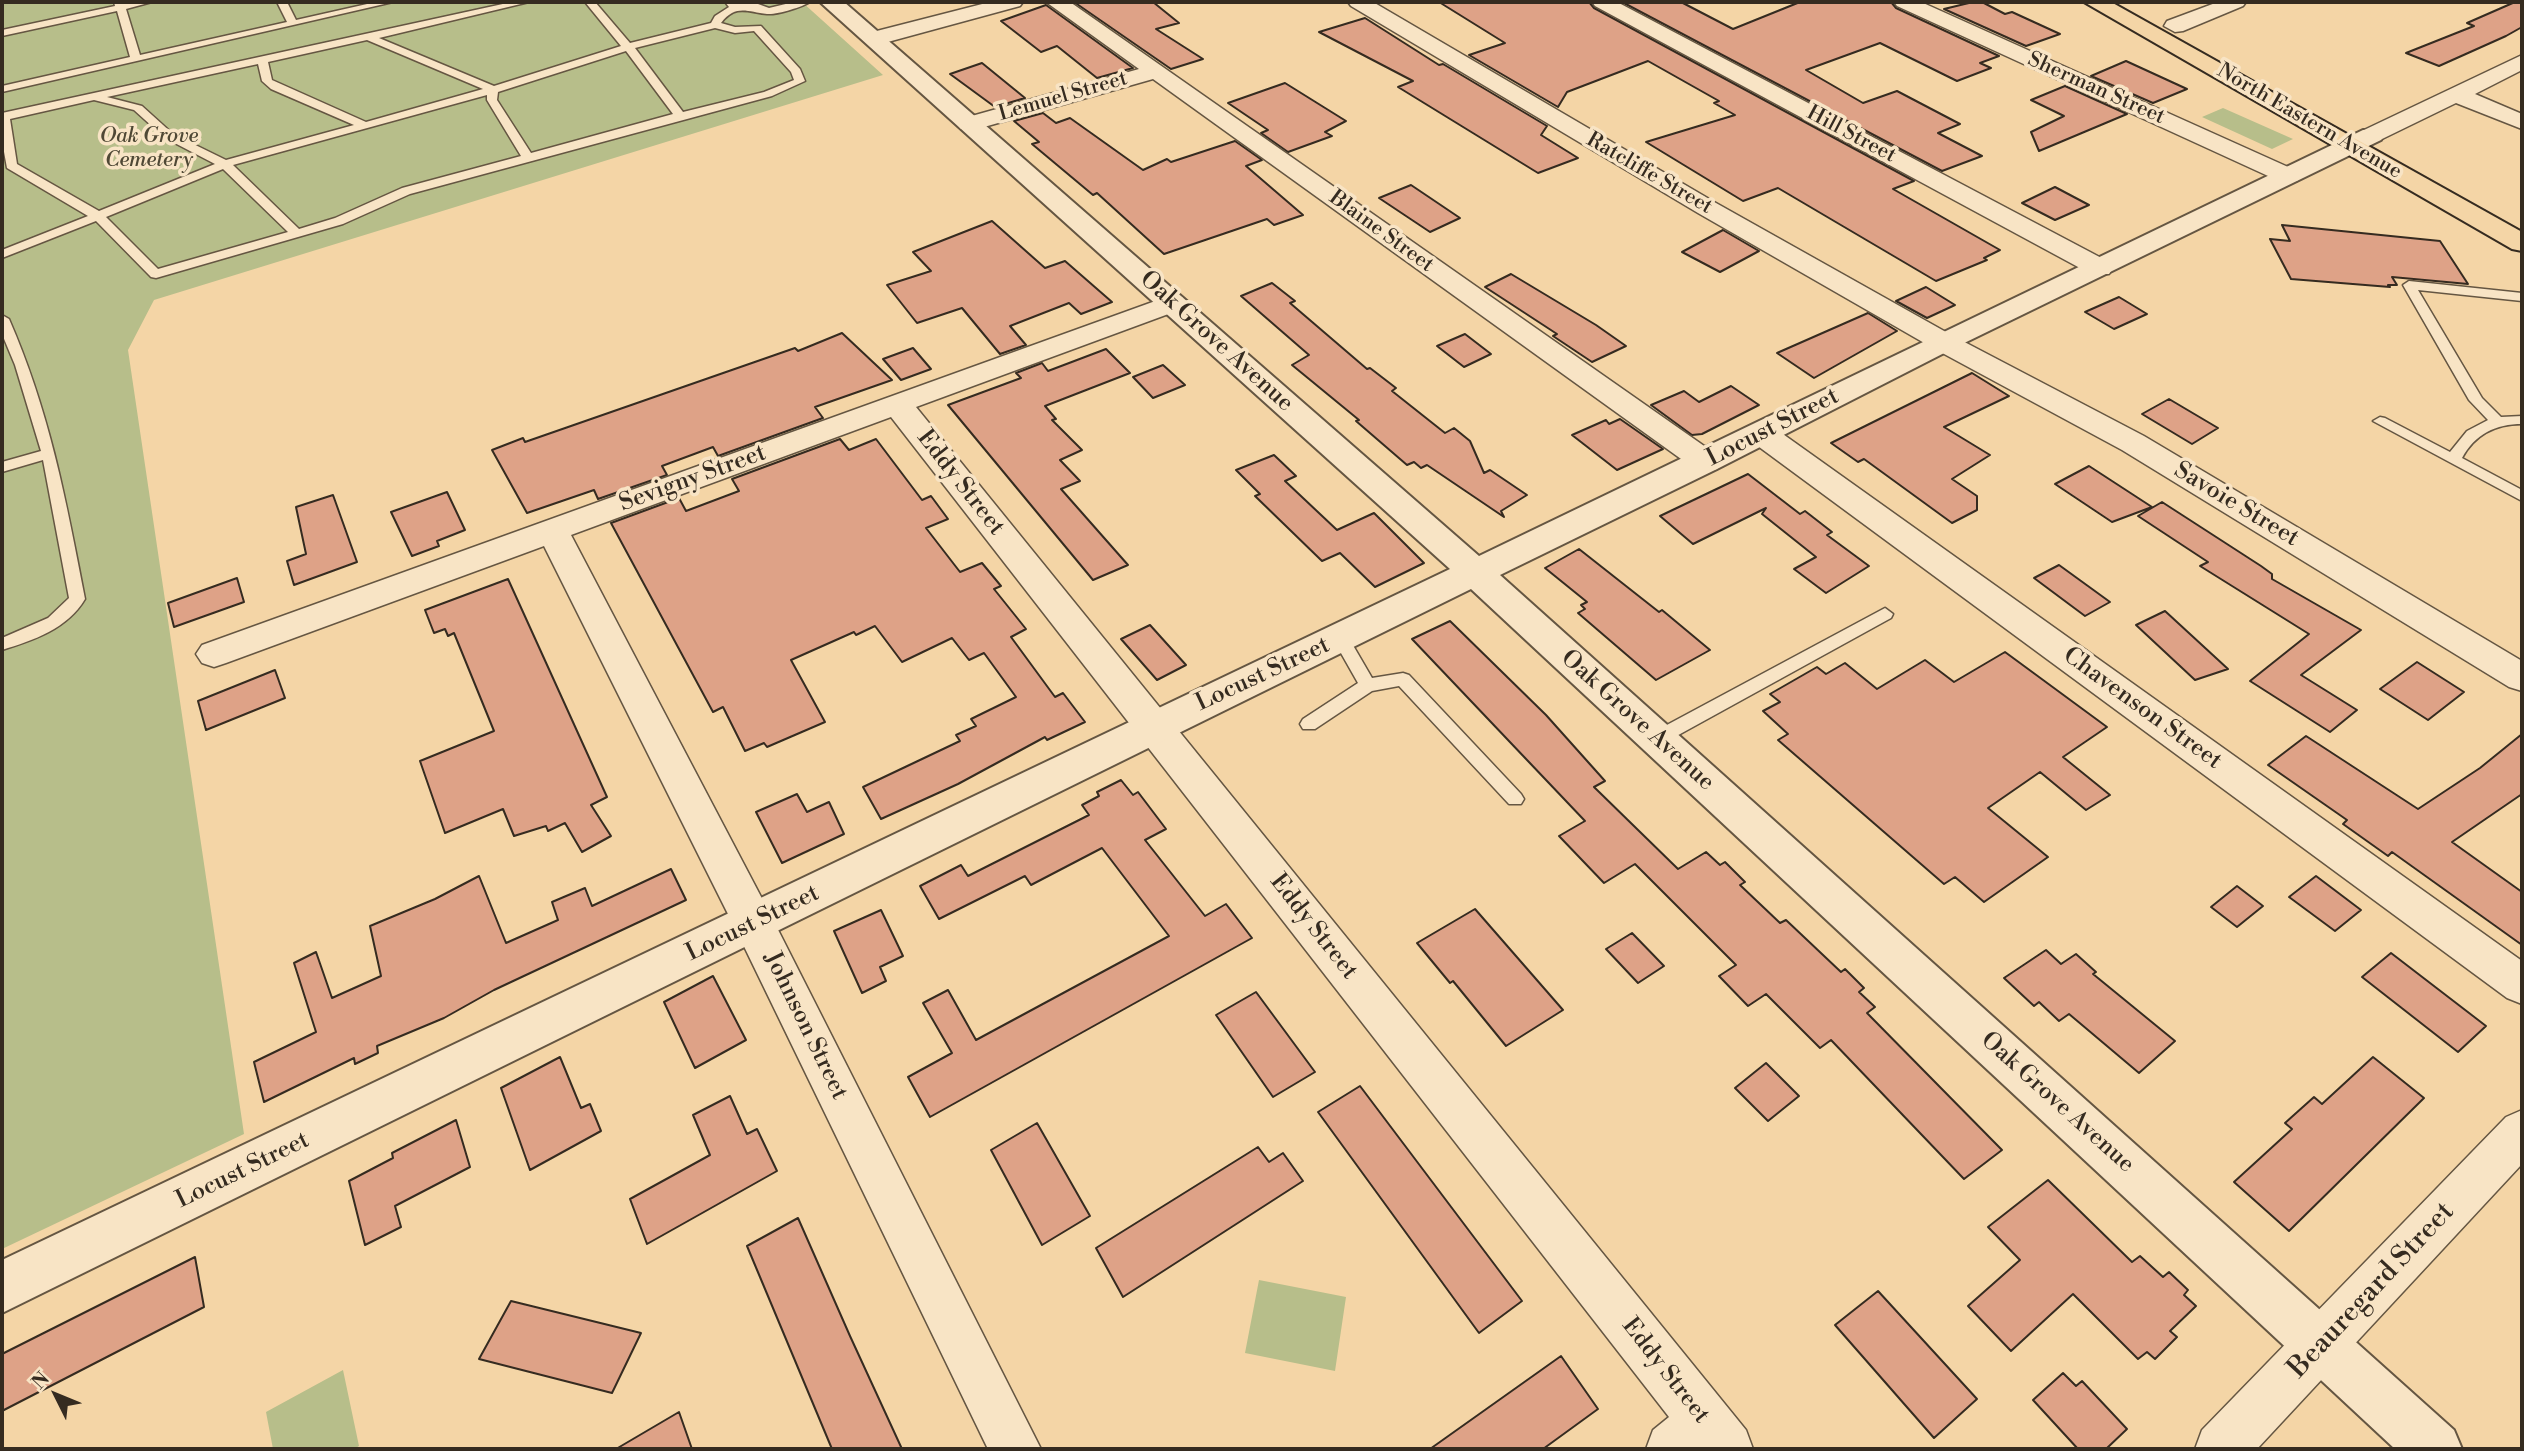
<!DOCTYPE html>
<html>
<head>
<meta charset="utf-8">
<style>
  body { margin:0 }
  #map { position:relative; width:2524px; height:1451px; overflow:hidden; background:#f4d5a6; font-family:"Libre Bodoni",serif }
  canvas { display:block }
  .frame { position:absolute; inset:0; border:4px solid #352b20; pointer-events:none }
  .north { position:absolute; left:21px; top:1360px; width:70px; height:70px; -webkit-text-stroke:5px #f8e4c5; paint-order:stroke; rotate:313deg; font-size:19px; font-weight:700; line-height:28px; text-align:center; color:#352b20 }
  .north::after { content:''; display:block; margin:auto; width:24px; height:32px; background:#352b20; clip-path:polygon(50% 0,100% 100%,50% 72%,0 100%) }
</style>
</head>
<body>
<div id="map">
<canvas width="2524" height="1451"></canvas>
<div class="frame"></div>
<div class="north">N</div>
</div>
<script>
const ctx = document.querySelector('canvas').getContext('2d');
ctx.lineJoin = 'round';
function fillPath(path, color) { ctx.fillStyle = color; ctx.fill(path, 'evenodd'); }
function trace(path, color, width, dash) { ctx.strokeStyle = color; ctx.lineWidth = width; ctx.lineCap = dash ? 'butt' : 'round'; ctx.setLineDash(dash || []); ctx.stroke(path); }
function drawText(font, color, halo, rows, align = 'center') {
  ctx.font = font + ' "Libre Bodoni",serif'; ctx.lineWidth = 7; ctx.setLineDash([]); ctx.textBaseline = 'middle'; ctx.strokeStyle = halo; ctx.fillStyle = color; for (const [text, x, y, turn = 0] of rows) {
    ctx.save(); ctx.translate(x, y); ctx.rotate((+turn || 0) * Math.PI / 180); ctx.textAlign = isNaN(turn) ? turn : align; if (halo) ctx.strokeText(text, 0, 0); ctx.fillText(text, 0, 0); ctx.restore();
  }
}
const green = new Path2D(`
  M2,2h800l81,73 -729,225 -26,50 116,784 -242,115z
  M2223,108l70,31 -21,10 -70,-32z
  M1259,1280l87,17 -11,74 -90,-18z
  M343,1370l16,76 -5,3h-81l-7,-37z`);
const building = new Path2D(`
  M1074,2h79l26,21 -23,6 47,30 -32,10z
  M1439,2h150l5,6 320,173 -21,8 107,61 -16,8 3,2 -51,21 -158,-93 -35,13 -97,-59 89,-27 -21,-12 5,-2 -71,-40 -81,31 -9,15 -89,-52 36,-12z
  M1622,2h59l52,27 67,-27h91l5,6 103,48 -19,7 11,5 -34,13 -77,-38 -74,27 57,33 34,-12 63,33 -22,9 44,23 -40,15z
  M1973,2h9l23,12 7,-2 48,22 -34,12 -82,-37z
  M2515,2h7v25l-16,9 -67,30 -33,-13 68,-27 -7,-3z
  M1046,5l87,63 -36,10 -40,-32 -16,6 -40,-31z
  M1365,18l74,47 4,-1 104,62 -6,9 37,23 -40,15 -140,-86 15,-6 -94,-49z
  M2126,61l61,28 -34,14 -62,-27z
  M982,63l43,35 -30,9 -45,-33z
  M1285,83l61,38 -21,11 7,4 -44,16 -27,-19 7,-3 -40,-27z
  M2065,86l62,28 -88,37 -8,-19 33,-16 -33,-16z
  M1043,113l13,10 14,-5 73,52 24,-11 4,3 64,-21 27,19 -16,6 57,49 -29,10 -7,-6 -103,35 -67,-61 -4,2 -61,-51 7,-2 -25,-21z
  M1411,185l49,33 -30,14 -51,-34z
  M2055,187l34,18 -34,15 -33,-17z
  M992,221l53,47 20,-7 47,41 -31,12 -12,-11 -59,23 16,19 -26,9 -38,-46 -45,15 -30,-38 44,-14 -18,-19z
  M2282,225l158,16 28,43 -76,-7 5,8h-9l2,2 -99,-8 -21,-40 20,2z
  M1723,230l36,21 -39,21 -38,-20z
  M1511,274l85,51 30,21 -34,16 -39,-26 4,-2 -72,-47z
  M1272,283l23,18 -5,2 77,66 3,-1 26,20 -4,3 53,42 9,-5 16,13 14,32 6,-3 37,25 -26,16 3,6 -77,-52 -6,3 -7,-6 -7,3 -51,-44 3,-1 -67,-55 17,-10 -68,-59z
  M1926,287l29,18 -28,13 -31,-17z
  M2119,297l28,17 -33,15 -29,-17z
  M1868,313l29,18 -83,47 -37,-25z
  M842,333l50,47 -77,27 8,11 -105,38 -5,-9 -51,19 5,9 -69,24 -4,-9 -67,23 -35,-63 31,-12 2,4 270,-94 3,3z
  M1465,334l26,20 -27,13 -27,-21z
  M913,348l18,21 -30,11 -18,-21z
  M1106,349l24,24 -85,33 11,13 -4,1 30,30 -22,10 20,21 -19,8 67,76 -35,15 -145,-175 73,-27 -5,-5 26,-10 6,8z
  M1163,365l22,20 -32,13 -20,-21z
  M1972,373l37,23 -65,31 46,28 -38,24 25,17v14l-25,13 -88,-64 -6,3 -27,-19z
  M1731,386l28,19 -57,29 -10,1 -41,-30 33,-14 15,11z
  M2169,399l49,29 -26,16 -50,-30z
  M1620,419l43,30 -46,21 -45,-35 34,-15 3,4z
  M840,439l9,11 27,-11 46,61 9,-4 17,23 -22,9 34,44 22,-9 19,23 -7,3 32,40 -15,8 44,60 8,-4 22,29 -38,18 -2,-3 -87,47 -77,35 -18,-32 97,-46 -4,-6 20,-9 -5,-7 45,-22 -32,-44 -15,7 -17,-22 -50,24 -27,-36 -19,9 -2,-3 -63,28 34,62 -58,25 -3,-4 -19,8 -22,-44 -10,5 -102,-189 68,-25 7,13 53,-20 -7,-12z
  M1274,455l22,21 -11,5 52,49 37,-17 50,50 -49,24 -35,-34 -18,8 -67,-65 5,-2 -24,-24z
  M2089,466l63,41 -40,15 -57,-38z
  M1748,474l52,40 5,-3 27,21 -5,3 42,31 -43,27 -32,-24 22,-12 -54,-43 4,-6 -73,36 -33,-28z
  M447,492l18,38 -28,11 2,5 -27,10 -21,-44z
  M333,495l24,67 -63,23 -7,-24 19,-7 -10,-47z
  M2162,502l99,64 11,8v5l89,51 -60,45 56,35 -27,22 -80,-51 59,-47 -109,-68 8,-4 -70,-46z
  M1579,549l80,63 3,-2 48,40 -54,30 -78,-67 7,-4 -4,-4 6,-3 -42,-34z
  M2059,565l51,37 -25,14 -51,-38z
  M237,578l7,24 -70,25 -6,-24z
  M508,579l99,218 -16,8 20,31 -29,16 -17,-29 -17,8 -2,-5 -32,10 -11,-27 -58,24 -25,-72 74,-30 -40,-98 -6,3 -3,-7 -11,4 -9,-23z
  M2165,611l63,58 -33,11 -59,-55z
  M1450,621l96,94 59,66 -11,6 84,82 28,-17 14,13 5,-3 20,20 -5,3 40,38 6,-3 55,52 4,-3 19,19 -5,4 16,15 -8,6 135,137 -38,29 -133,-139 -11,8 -54,-54 -18,12 -29,-30 17,-11 -101,-101 -31,19 -45,-47 26,-15 -173,-182z
  M1150,625l36,40 -29,15 -36,-41z
  M2005,652l102,75 -44,30 47,38 -24,15 -46,-38 -52,36 60,49 -64,45 -29,-25 -11,7 -166,-144 10,-6 -25,-23 17,-9 -10,-8 47,-27 9,7 19,-11 32,26 48,-29 29,22z
  M2417,662l47,30 -36,28 -48,-31z
  M275,670l10,28 -79,32 -8,-29z
  M2522,734v60l-70,48 70,50v53l-130,-93 -4,4 -45,-32 4,-4 -79,-55 38,-29 112,73 62,-41z
  M1121,780l12,15 5,-3 28,37 -21,11 60,76 21,-12 26,34 -322,179 -22,-40 44,-24 -29,-50 25,-13 28,50 193,-104 -67,-88 -71,37 -6,-9 -86,43 -19,-33 41,-21 7,11 121,-61 -7,-10 17,-9 -2,-4z
  M797,794l10,18 22,-10 15,32 -62,29 -26,-51z
  M671,869l15,31 -192,90 -50,28 -67,28 1,7 -23,11 -1,-6 -90,44 -10,-40 62,-30 -22,-69 22,-11 16,46 49,-22 -11,-50 65,-27 44,-23 27,67 52,-23 -6,-18 33,-14 7,18z
  M2316,876l45,34 -26,21 -46,-34z
  M2237,886l26,20 -26,21 -26,-20z
  M1475,909l88,101 -57,36 -53,-65 -3,2 -33,-40z
  M881,910l22,46 -23,11 6,14 -24,12 -28,-62z
  M1632,933l32,33 -26,17 -32,-34z
  M2046,950l15,14 15,-10 20,18 -3,2 82,67 -36,32 -70,-59 -10,7 -20,-19 -5,4 -30,-28z
  M2391,953l95,73 -28,26 -96,-75z
  M713,976l33,64 -51,28 -31,-66z
  M1256,992l59,80 -42,25 -57,-82z
  M560,1057l21,51 9,-4 11,27 -71,39 -29,-82z
  M2373,1057l51,41 -135,133 -55,-49 58,-53 -7,-6 29,-26 8,7z
  M1766,1063l33,33 -31,25 -33,-33z
  M1360,1086l162,215 -43,32 -161,-221z
  M730,1096l17,38 10,-5 20,42 -130,73 -17,-45 80,-44 -17,-40z
  M456,1120l14,47 -75,39 6,21 -36,18 -16,-64 44,-23 -1,-5z
  M1037,1123l53,93 -48,29 -51,-95z
  M1258,1147l11,15 14,-9 20,28 -180,116 -27,-49z
  M2048,1180l84,82 8,-6 23,21 6,-5 19,18 -4,5 12,11 -26,25 7,6 -22,22 -8,-7 -9,7 -65,-65 -62,57 -43,-45 52,-46 -32,-33z
  M798,1218l52,118 52,113h-70l-85,-203z
  M195,1257l9,50 -202,104v-57z
  M1878,1291l99,108 -43,39 -99,-113z
  M511,1301l130,32 -29,60 -133,-34z
  M1561,1356l37,53 -55,40h-113z
  M2063,1373l13,13 6,-5 45,48 -21,20h-28l-45,-49z
  M679,1412l13,37h-76z`);
const service = new Path2D(`
  M114,2h38l-26,7 14,46 147,-33 -10,-20h10l9,18 80,-18h17l-391,90v-6l128,-29 -13,-46 -115,25v-6l113,-24z
  M512,2h17l-150,36 115,48 127,-40 -36,-44h10l35,41 81,-20 4,-7 14,-9 -4,-5 33,2 11,4 25,-6h16c-8,5 -33,13 -43,12 -20,-2 -31,-10 -46,9l14,4 26,-1 39,43 5,12 -33,15 -362,98 -67,30 -187,54 -5,-1 -55,-56 -94,37v-8l86,-34 -81,-48 -5,-27v-28zM715,28l20,5 19,-2 37,41 3,8 -30,12 -81,20 -48,-64zM367,40l116,49 -117,33 -94,-42 -4,-18zM626,51l47,63 -142,39 -34,-53 1,-8zM258,64l4,17 9,8 83,36 -128,35 -53,-26 -31,-28 -35,-9zM487,95v5l34,56 -119,32 -67,30 -36,11 -66,-64zM94,100l40,10 31,28 50,26 -116,47 -82,-47 -7,-45zM223,169l65,63 -130,37 -52,-52z
  M2409,281l113,12v8l-104,-11 64,108 19,19 21,-1v8c-26,0 -47,10 -60,34l60,32v11l-149,-80 7,-4 5,1 65,34 17,-21 21,-11 -19,-20 -66,-115z
  M2,315l7,4c41,94 57,181 76,280 -18,30 -51,41 -83,51v-12l46,-20 21,-20 -26,-138 -41,12v-10l39,-11 -26,-86 -13,-31z
  M1885,608l8,6 -2,4 -229,126h-12l-3,-5 3,-5z
  M1341,633l6,2 25,43 31,-5 6,2 112,119 3,5 -3,5h-12l-110,-118 -27,5 -57,38h-12l-3,-5 3,-5 55,-36 -25,-44z`);
const minor = new Path2D(`
  M990,2h33l-3,4 -147,40 -11,-7 3,-5z
  M1046,2h24l647,453 4,7 -4,7 -11,3 -11,-3 -542,-390 -176,50h-16l-4,-5 4,-5 178,-50z
  M1348,2h25l343,201 237,133 191,100 378,225v30l-13,-4 -387,-237 -189,-102 -235,-135 -347,-207z
  M1592,2h25l492,260 4,6 -4,6h-18l-496,-268z
  M1894,2h27l376,169 3,5 -3,5h-18l-382,-175z
  M2218,2h28l-3,4 -60,25 -8,1 -11,-6 3,-5z
  M2522,55v15l-47,24 47,20v15l-66,-26 -76,37h-16l-4,-5 4,-5z
  M1172,295l10,2 4,6 -4,6 -266,98 830,1023 7,19h-107l7,-19 16,-13 -778,-1000 -320,118 198,377 272,537h-53l-249,-513 -195,-390 -318,117 -12,4 -12,-4 -6,-9 6,-9z
  M1762,424l11,3 749,534v43l-15,-6 -756,-557 -4,-7 4,-7z
  M2522,1110v54l-265,285h-62l7,-19 304,-313z`);
const tertiary = new Path2D(`
  M820,2h24l635,554 884,-426h18l3,5 -3,5 -427,208 -237,121 -217,106 954,855 8,19h-67l-924,-860 -1469,724v-53l1448,-691z`);
const primary = new Path2D(`
  M2084,2h27l411,230v19l-10,-2z`);
const farStreetnames = [
  ["Sherman Street",2096,89,24],
  ["Lemuel Street",1063,97,-16],
  ["North Eastern Avenue",2309,122,30],
  ["Hill Street",1851,135,28],
  ["Ratcliffe Street",1649,174,30],
  ["Blaine Street",1381,232,36]
];
const farParknames = [
  ["Oak Grove",149,137],
  ["Cemetery",149,161]
];
const streetNames = [
  ["Oak Grove Avenue",1216,342,42],
  ["Locust Street",1773,428,-27],
  ["Sevigny Street",693,479,-20],
  ["Eddy Street",960,483,52],
  ["Savoie Street",2236,505,31],
  ["Locust Street",1263,675,-25],
  ["Chavenson Street",2142,709,36],
  ["Oak Grove Avenue",1637,721,42],
  ["Locust Street",753,924,-26],
  ["Eddy Street",1313,927,52],
  ["Johnson Street",805,1026,64],
  ["Oak Grove Avenue",2057,1103,42],
  ["Locust Street",243,1171,-26],
  ["Eddy Street",1665,1371,52]
];
const nearStreetnames = [
  ["Beauregard Street",2372,1291,-47]
];
fillPath(green, '#b7be8a');
fillPath(building, '#dea287');
trace(building, '#352b20', 2);
trace(service, '#655642', 3);
trace(minor, '#655642', 3);
trace(tertiary, '#655642', 4);
trace(primary, '#352b20', 4);
fillPath(service, '#f8e4c5');
fillPath(minor, '#f8e4c5');
fillPath(tertiary, '#f8e4c5');
fillPath(primary, '#f4d5a6');
drawText('21px', '#352b20', '#f8e4c5', farStreetnames);
drawText('italic 21px', '#4f4835', '#f8e4c5', farParknames);
drawText('24px', '#352b20', '#f8e4c5', streetNames);
drawText('28px', '#352b20', '#f8e4c5', nearStreetnames);
</script>
</body>
</html>
